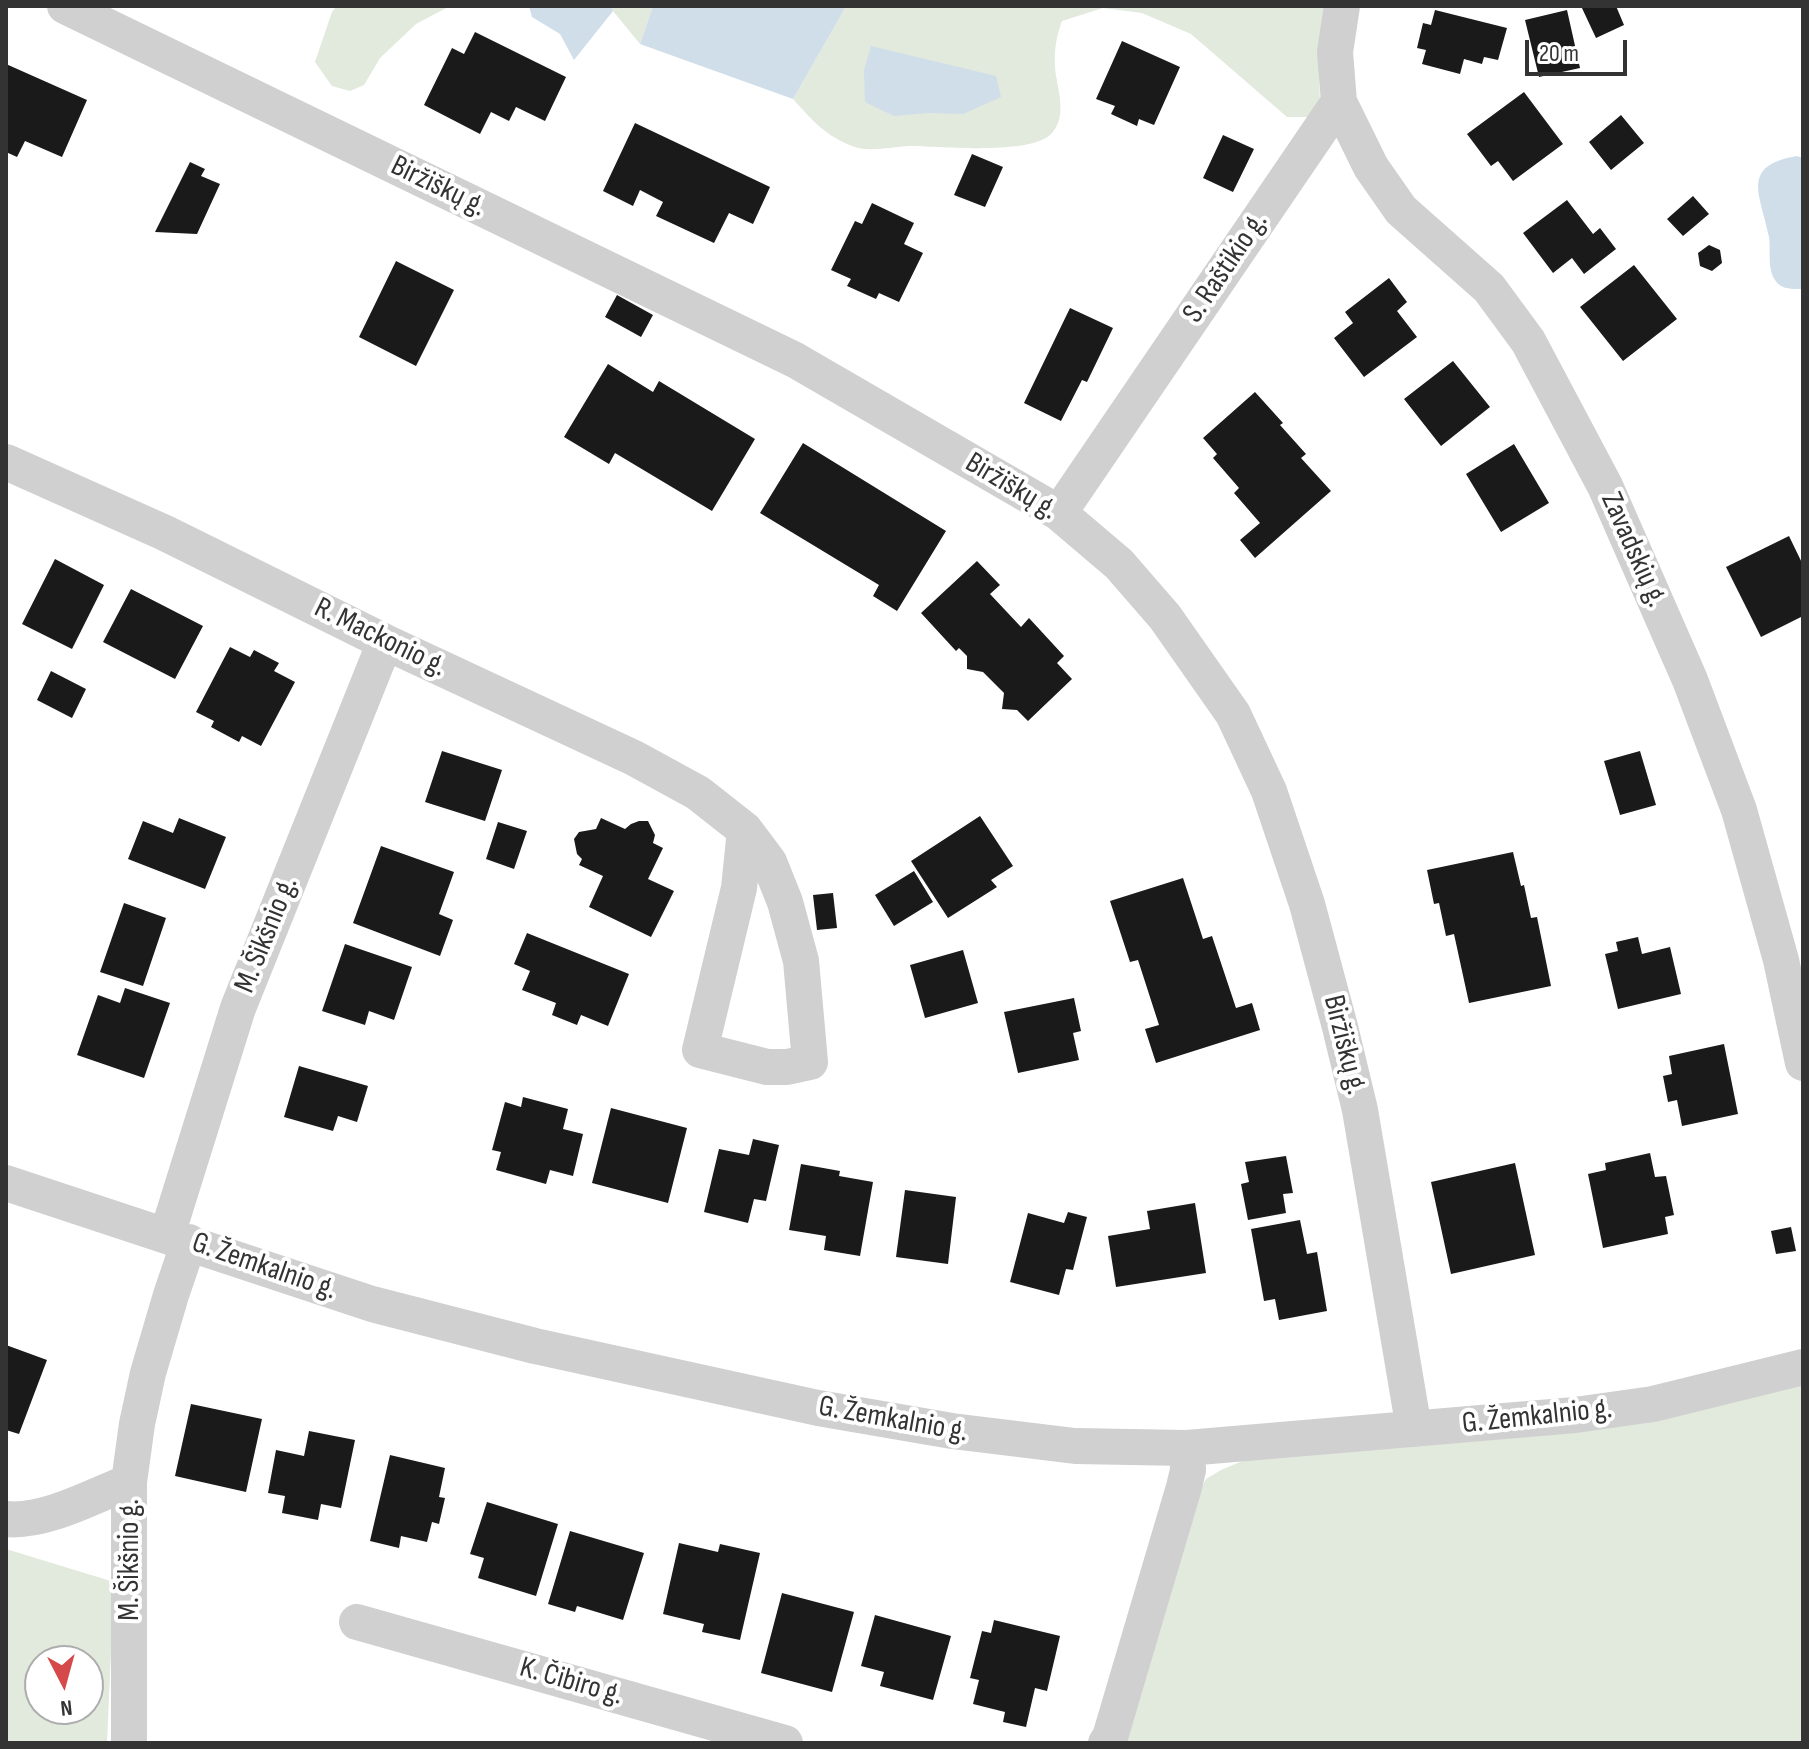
<!DOCTYPE html>
<html>
<head>
<meta charset="utf-8">
<style>
  body { margin:0 }
  #map { position:relative; width:1809px; height:1749px; overflow:hidden; background:#fff; font-family:"Sofia Sans Condensed",sans-serif }
  canvas { display:block }
  .frame { position:absolute; inset:0; border:8px solid #333; pointer-events:none }
  .north { position:absolute; left:24px; top:1645px; width:80px; height:80px; box-sizing:border-box; background:#fff; border:2px solid #adadad; border-radius:50%; rotate:174deg; font-size:22px; font-weight:700; line-height:32px; text-align:center; color:#333 }
  .north::after { content:''; display:block; margin:auto; width:28px; height:36px; background:#d6494b; clip-path:polygon(50% 0,100% 100%,50% 72%,0 100%) }
  .scale { position:absolute; left:1525px; top:40px; width:102px; height:36px; box-sizing:border-box; border:4px solid #333; border-top:0; padding-left:10px; font-size:24px; line-height:28px; white-space:nowrap; color:#333; -webkit-text-stroke:6px #fff; paint-order:stroke }
</style>
</head>
<body>
<div id="map">
<canvas width="1809" height="1749"></canvas>
<div class="frame"></div>
<div class="north">N</div>
<div class="scale">20 m</div>
</div>
<script>
const ctx = document.querySelector('canvas').getContext('2d');
ctx.lineJoin = 'round';
function fillPath(path, color) { ctx.fillStyle = color; ctx.fill(path, 'evenodd'); }
function trace(path, color, width, dash) { ctx.strokeStyle = color; ctx.lineWidth = width; ctx.lineCap = dash ? 'butt' : 'round'; ctx.setLineDash(dash || []); ctx.stroke(path); }
function drawText(font, color, halo, rows, align = 'center') {
  ctx.font = font + ' "Sofia Sans Condensed",sans-serif'; ctx.lineWidth = 8; ctx.setLineDash([]); ctx.textBaseline = 'middle'; ctx.strokeStyle = halo; ctx.fillStyle = color; for (const [text, x, y, turn = 0] of rows) {
    ctx.save(); ctx.translate(x, y); ctx.rotate((+turn || 0) * Math.PI / 180); ctx.textAlign = isNaN(turn) ? turn : align; if (halo) ctx.strokeText(text, 0, 0); ctx.fillText(text, 0, 0); ctx.restore();
  }
}
const green = new Path2D(`
  M337,6h113l-34,18 -36,34 -16,27 -14,6 -18,-5 -17,-24 17,-50z
  M611,6h42l-13,38 -27,-33z
  M844,6h483l-8,70 1,27 -13,14h-20l-96,-83 -49,-21 -39,-5 -41,13c-6,16 -8,30 -7,47 2,21 13,47 -3,65 -20,23 -112,13 -143,13 -15,1 -41,6 -54,1 -30,-11 -41,-25 -62,-48l51,-89z
  M1803,1380v363h-679l66,-233 16,-31 15,-9 26,-11z
  M6,1549l108,33 -7,161h-101zM40,1661h48v48h-48z`);
const water = new Path2D(`
  M529,6h82l2,5 -39,49 -14,-26 -28,-17z
  M653,6h191v4l-51,89 -153,-55z
  M871,46l125,30 5,21 -38,17 -35,-1 -34,3 -29,-14 -1,-32z
  M1797,156l6,2v131c-10,0 -22,1 -28,-9 -8,-12 -4,-30 -6,-43 -8,-42 -30,-71 28,-81z`);
const building = new Path2D(`
  M1581,6h35l8,19 -28,13z
  M1435,10l72,18 -9,32 -14,-3 -2,7 -18,-5 -4,15 -38,-10 4,-14 -9,-2 6,-25 8,2z
  M1567,10l13,58 -41,9 -14,-57z
  M475,32l91,45 -21,44 -29,-14 -7,14 -18,-9 -11,22 -56,-29 28,-57 12,6z
  M1122,41l58,26 -26,58 -15,-6 -2,7 -26,-12 4,-8 -19,-7z
  M6,64l81,36 -25,57 -37,-16 -8,16 -11,-5z
  M1524,92l39,52 -50,37 -15,-20 -7,5 -24,-32z
  M1621,115l23,28 -33,27 -22,-28z
  M635,123l135,64 -17,37 -24,-11 -15,30 -58,-27 7,-14 -23,-12 -7,16 -30,-15z
  M1223,135l31,14 -21,43 -30,-14z
  M972,154l31,13 -18,40 -31,-12z
  M190,162l15,7 -4,7 19,8 -23,50 -42,-2z
  M1693,196l16,18 -26,22 -16,-17z
  M1567,200l26,34 7,-6 16,21 -32,25 -12,-16 -19,15 -30,-40z
  M872,203l42,20 -10,21 19,9 -24,49 -20,-9 -3,6 -29,-13 4,-7 -20,-9 24,-49 7,3z
  M1709,245l11,5 2,13 -10,8 -12,-5 -2,-13z
  M396,261l58,29 -38,76 -57,-29z
  M1634,265l43,54 -54,42 -43,-54z
  M1389,278l18,24 -10,9 20,26 -53,40 -30,-39 19,-15 -8,-11z
  M617,295l36,20 -12,22 -36,-20z
  M1070,308l43,20 -26,54 -5,-2 -21,41 -37,-18z
  M1453,361l37,46 -49,39 -37,-47z
  M608,364l45,28 6,-11 96,58 -43,72 -97,-58 -6,11 -45,-27z
  M1255,392l28,31 -3,2 26,29 -5,4 30,33 -76,67 -15,-18 20,-17 -26,-30 5,-5 -26,-30 4,-4 -14,-16z
  M803,443l143,88 -49,80 -24,-15 6,-11 -119,-72z
  M1514,444l35,59 -48,29 -35,-58z
  M1789,536l14,29v51l-42,21 -35,-70z
  M55,559l49,26 -32,64 -50,-25z
  M977,561l23,24 -10,9 31,33 8,-9 35,38 -7,7 15,16 -44,42 -11,-11 -15,-1 2,-16 -21,-21 -16,-3v-13l-8,-8 -3,3 -35,-38z
  M131,589l72,37 -28,53 -72,-37z
  M230,647l20,10 4,-7 25,13 -5,8 21,11 -34,64 -19,-10 -3,6 -28,-15 3,-6 -18,-9z
  M51,671l35,18 -14,29 -35,-18z
  M442,751l60,19 -17,51 -60,-19z
  M1640,751l16,54 -36,10 -16,-54z
  M980,816l33,50 -22,14 6,7 -49,31 -37,-57z
  M179,818l47,19 -21,52 -77,-30 15,-38 30,12z
  M601,818l24,11 6,-5 8,-3h9l7,14 -2,8 10,5 -15,31 26,12 -23,46 -62,-30 14,-31 -24,-11 3,-6 -5,-5 -3,-15 5,-7 17,-3z
  M498,822l29,9 -13,38 -28,-10z
  M381,846l73,26 -15,42 14,6 -13,36 -87,-33z
  M1513,852l8,34 3,-1 7,33 6,-1 14,69 -82,17 -15,-69 -8,2 -7,-33 -5,1 -7,-34z
  M914,871l19,31 -39,24 -19,-31z
  M1183,878l20,61 9,-3 24,72 16,-5 8,27 -104,33 -11,-34 14,-4 -21,-65 -8,2 -20,-61z
  M833,893l4,35 -20,2 -4,-35z
  M124,903l42,15 -23,68 -43,-14z
  M527,933l102,41 -21,52 -27,-11 -4,10 -25,-10 4,-12 -34,-13 8,-19 -16,-7z
  M1638,937l4,17 28,-7 11,47 -63,15 -13,-55 13,-3 -2,-9z
  M345,944l67,23 -18,53 -25,-9 -4,14 -43,-14z
  M963,950l15,53 -53,15 -15,-53z
  M125,988l45,15 -26,75 -67,-23 21,-60 22,8z
  M1074,998l7,33 -8,2 6,27 -61,13 -14,-61z
  M1724,1044l14,70 -56,12 -5,-26 -9,2 -5,-26 9,-2 -3,-18z
  M299,1066l69,20 -11,36 -19,-6 -5,15 -49,-14z
  M523,1097l45,12 -5,20 20,5 -10,42 -23,-6 -4,14 -50,-14 5,-18 -9,-2 13,-48 16,5z
  M611,1108l76,20 -19,75 -76,-20z
  M753,1139l26,6 -13,56 -12,-2 -6,24 -44,-11 15,-63 30,6z
  M1650,1153l5,24 11,-1 8,39 -9,2 3,17 -65,14 -15,-74 18,-4 -1,-7z
  M1286,1156l7,37 -10,1 3,19 -38,7 -7,-36 8,-2 -4,-20z
  M1515,1163l20,92 -84,19 -20,-92z
  M801,1164l39,7 -1,5 34,6 -13,74 -36,-6 2,-14 -37,-6z
  M905,1190l51,7 -8,67 -52,-7z
  M1195,1203l11,70 -90,14 -8,-51 42,-7 -3,-18z
  M1068,1212l19,5 -14,53 -7,-1 -7,26 -49,-13 18,-69 36,10z
  M1300,1220l7,34 10,-2 10,59 -48,9 -4,-21 -11,2 -13,-72z
  M1791,1227l5,24 -20,3 -5,-23z
  M6,1345l41,15 -28,74 -13,-4z
  M191,1404l71,15 -16,73 -71,-16z
  M309,1431l46,9 -14,68 -20,-4 -3,16 -36,-7 3,-17 -17,-3 8,-43 28,6z
  M390,1455l55,13 -6,29 6,1 -6,26 -7,-2 -5,20 -26,-6 -2,12 -29,-7z
  M487,1502l71,22 -22,72 -58,-18 6,-20 -14,-4z
  M570,1531l74,22 -21,67 -46,-14 -2,6 -27,-8z
  M679,1543l39,9 2,-8 40,9 -20,87 -38,-8 2,-8 -41,-10z
  M782,1593l72,19 -22,80 -71,-19z
  M875,1615l76,21 -18,64 -53,-14 4,-14 -23,-6z
  M994,1620l66,16 -13,55 -12,-3 -9,39 -23,-5 2,-10 -32,-8 6,-24 -9,-2 12,-47 9,2z`);
const street = new Path2D(`
  M65,6l730,354 264,153 60,51 46,53 68,97 36,77 38,113 33,123 20,83 54,319
  M1339,102l32,65 30,43 88,78 39,53 77,145 85,194 49,130 42,150 22,103
  M6,462l159,71 220,109 249,116 64,35 47,37 24,32 16,40 16,59 9,101 -23,5h-20l-67,-17 39,-162 6,-58
  M1059,513l280,-411 -4,-50 7,-46
  M6,1183l366,121 163,42 283,62 134,23 123,15 112,2 388,-33 78,-11 150,-37
  M167,1235l71,-227 147,-366
  M6,1519c39,4 87,-23 123,-37
  M357,1622l428,121
  M129,1743v-261l8,-58 11,-51 23,-78 18,-53
  M1106,1743l4,-6 74,-250 4,-17 -1,-22`);
const streetNames = [
  ["Biržiškų g.",438,187,26],
  ["S. Raštikio g.",1226,268,-56],
  ["Biržiškų g.",1011,487,31],
  ["Zavadskių g.",1633,550,66],
  ["R. Mackonio g.",380,638,26],
  ["M. Šikšnio g.",267,935,-68],
  ["Biržiškų g.",1344,1045,76],
  ["G. Žemkalnio g.",264,1267,19],
  ["G. Žemkalnio g.",1537,1417,-6],
  ["G. Žemkalnio g.",893,1420,10],
  ["M. Šikšnio g.",130,1560,-90],
  ["K. Čibiro g.",571,1682,16]
];
fillPath(green, '#e2e9dd');
fillPath(water, '#cfdee9');
fillPath(building, '#1a1a1a');
trace(street, '#d0d0d0', 36);
drawText('30px', '#333', '#fff', streetNames);
</script>
</body>
</html>
